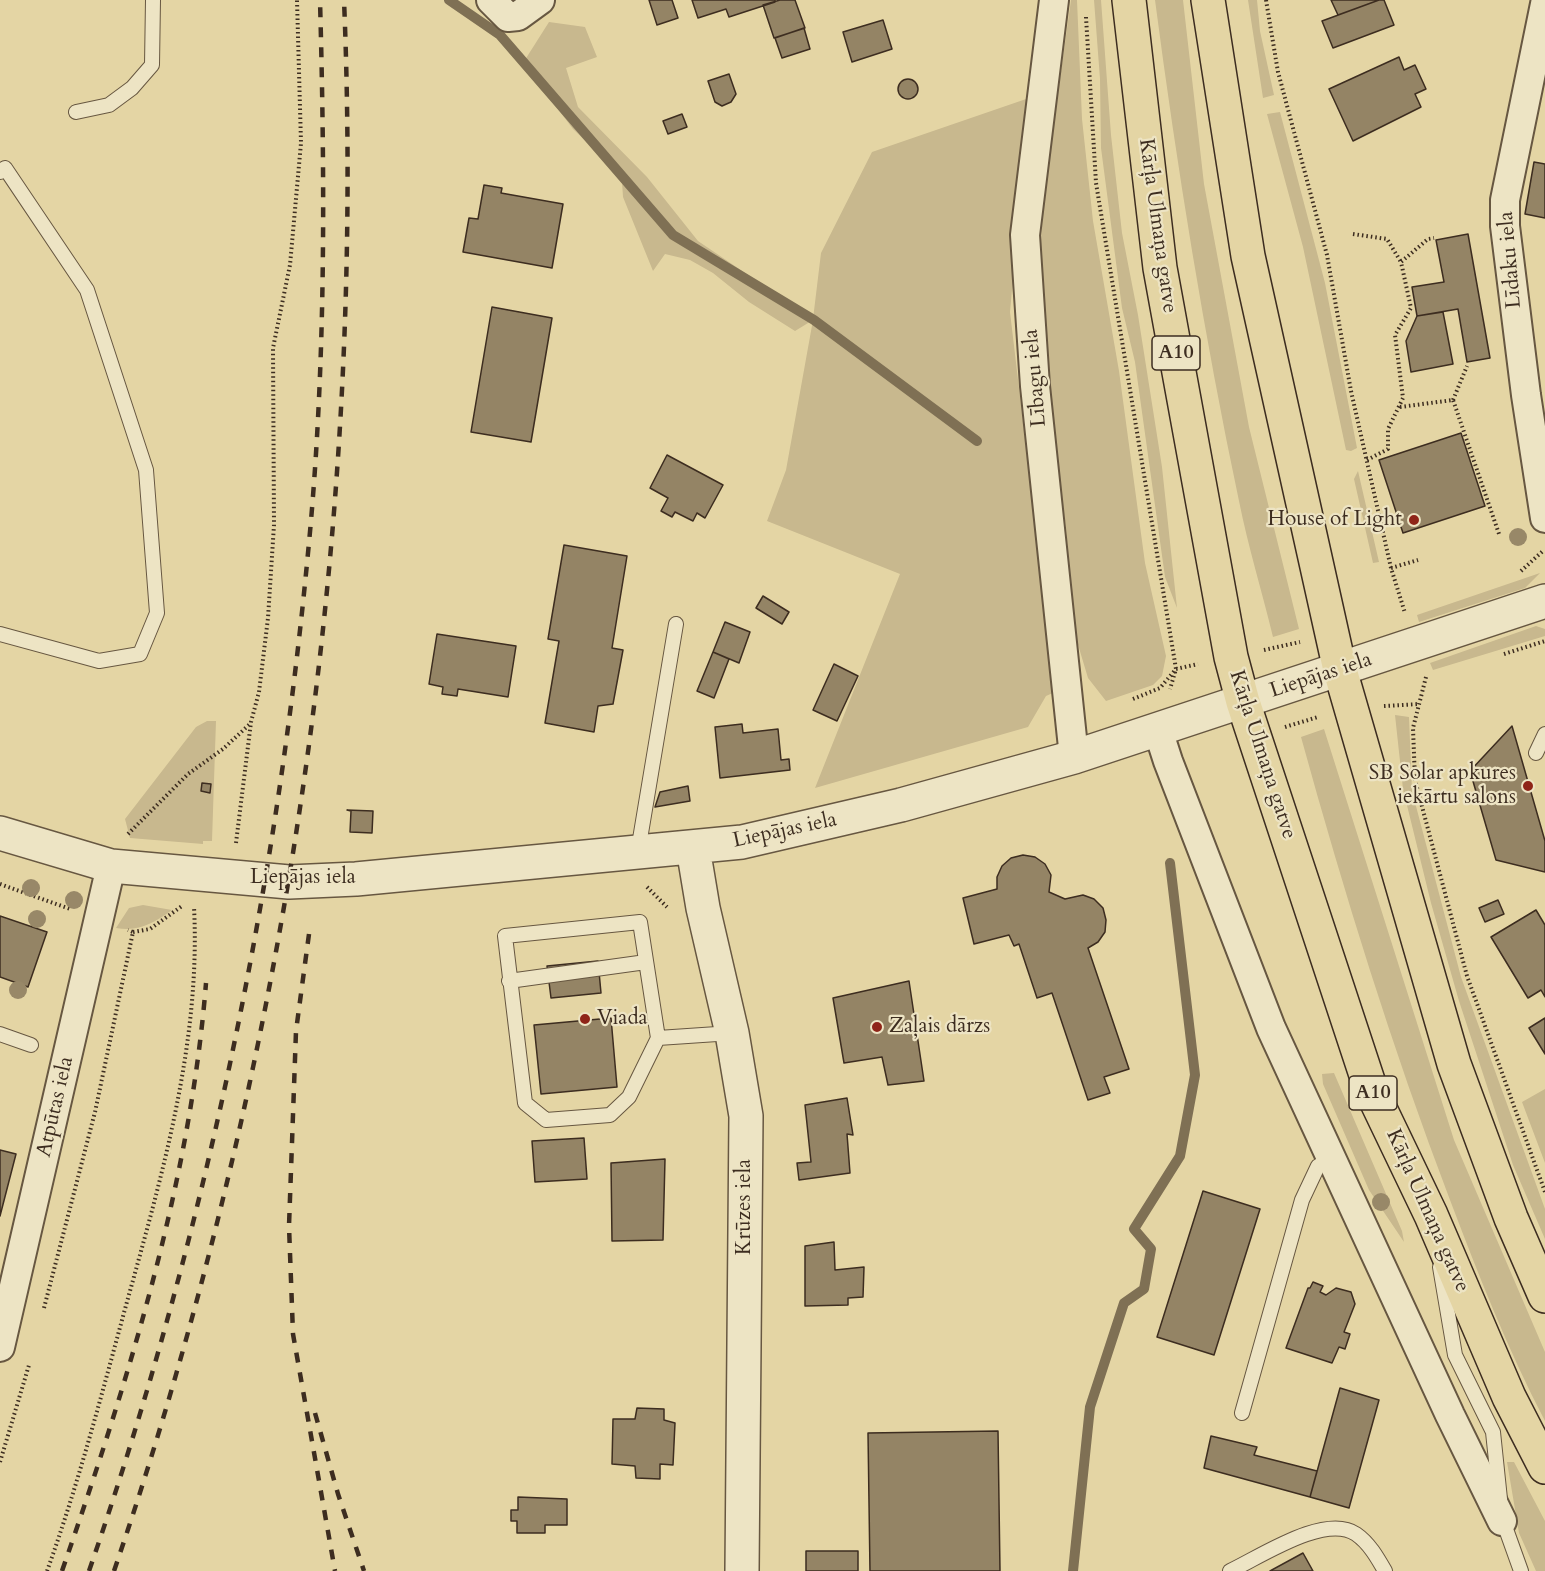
<!DOCTYPE html>
<html>
<head>
<meta charset="utf-8">
<style>
  body { margin:0 }
  canvas { display:block; background:#e4d5a4 }
</style>
</head>
<body>
<canvas width="1545" height="1571"></canvas>
<script>
const ctx = document.querySelector('canvas').getContext('2d');
ctx.lineJoin = 'round';
function fillPath(path, color) { ctx.fillStyle = color; ctx.fill(path, 'evenodd'); }
function trace(path, color, width, dash) { ctx.strokeStyle = color; ctx.lineWidth = width; ctx.lineCap = dash ? 'butt' : 'round'; ctx.setLineDash(dash || []); ctx.stroke(path); }
function drawText(font, color, halo, rows, align = 'center') {
  ctx.font = font + ' Cardo,serif'; ctx.lineWidth = 4.5; ctx.setLineDash([]); ctx.textBaseline = 'middle'; ctx.strokeStyle = halo; ctx.fillStyle = color; for (const [text, x, y, turn = 0] of rows) {
    ctx.save(); ctx.translate(x, y); ctx.rotate((+turn || 0) * Math.PI / 180); ctx.textAlign = isNaN(turn) ? turn : align; if (halo) ctx.strokeText(text, 0, 0); ctx.fillText(text, 0, 0); ctx.restore();
  }
}
const green = new Path2D(`
  M1071,0h6l5,119 11,102 26,150 26,192 21,93 -4,20 -9,9 -47,16 -18,-23 -15,-50 -7,-101 -13,-88 -14,-173 6,-80z
  M1094,0h7l10,135 11,98 16,82 24,152 15,141 -12,-31 -30,-215 -13,-54 -21,-160 -1,-69z
  M1155,0h28l21,184 45,243 50,202 -26,8c-11,-45 -25,-91 -34,-136 -35,-166 -62,-333 -84,-501z
  M1248,0h9l3,31 14,64 -11,3z
  M549,22l36,5 12,30 -31,11 12,39 69,70 51,64 115,78 8,-66 51,-101 157,-54 -19,214 45,380 -9,4 -18,31 -213,61 85,-214 -133,-53 19,-51 27,-150 -18,11 -46,-29 -36,-29 -23,-13 -25,-6 -12,17 -30,-74 -1,-15 -22,-27 -27,-26 -50,-66z
  M1280,112l45,171 32,165 -6,3 -5,-1 -43,-203 -36,-133z
  M1358,471l21,91 -6,1 -19,-84z
  M1540,573l-15,15 -106,34 -2,-7z
  M1536,626l9,3v7l-112,34 -3,-7z
  M1395,715l14,2 3,74 49,186 84,232v30l-32,-74 -54,-164 -28,-98 -28,-114z
  M207,721h9l-4,120h-9v3l-73,-6 -5,-19 71,-92z
  M1324,729l130,411 91,212v69c-37,-71 -67,-147 -95,-221 -58,-152 -106,-307 -149,-463z
  M143,905l29,5c-18,13 -33,22 -56,18l13,-20z
  M1334,1073l68,158 2,11 -35,-52 -46,-106 -1,-10z
  M1545,1089v74l-23,-61z
  M1507,1462h7l31,59v50h-9l-17,-38z`);
const stream = new Path2D(`
  M449,0l51,35 173,200 141,85 163,121
  M1073,1571l17,-164 34,-104 20,-14 7,-40 -17,-20 46,-73 15,-81 -25,-212`);
const building = new Path2D(`
  M649,0h23l6,18 -21,7z
  M692,0h83v2l-46,15 -3,-8 -28,9z
  M780,0h15l10,28 -31,10 -11,-33z
  M1331,0h48l-41,15z
  M1379,0h5l10,25 -61,23 -11,-27z
  M883,20l9,29 -40,13 -9,-30z
  M804,28l6,21 -28,9 -7,-20z
  M1399,57l5,13 11,-5 11,24 -11,5 6,13 -68,34 -24,-52z
  M729,74l7,20 -5,8 -9,4 -7,-4 -7,-21z
  M898 89a10 10 0 1 1 20 0a10 10 0 1 1-20 0Z
  M682,114l5,13 -19,7 -5,-13z
  M1534,162l11,2v54l-20,-4z
  M484,185l18,3 -1,5 62,11 -11,64 -89,-16 6,-34 9,1z
  M1468,234l22,124 -23,4 -9,-53 -41,7 -5,-29 32,-5 -8,-42z
  M492,307l60,11 -21,124 -60,-10z
  M1443,312l10,52 -42,8 -5,-31 11,-25z
  M1461,433l24,73 -82,27 -24,-73z
  M667,455l56,30 -18,33 -8,-5 -4,8 -18,-9 -3,5 -11,-6 7,-13 -18,-10z
  M564,545l63,11 -15,92 11,2 -10,54 -15,2 -4,26 -49,-9 14,-82 -11,-2z
  M763,596l26,16 -7,12 -26,-16z
  M725,622l25,10 -11,31 -26,-11z
  M437,634l79,12 -8,51 -50,-8 -1,7 -15,-2 1,-7 -14,-3z
  M713,652l16,7 -15,39 -17,-7z
  M834,664l24,12 -21,45 -24,-11z
  M742,724l1,9 35,-4 3,31 8,-1 1,11 -70,8 -5,-51z
  M1512,726l33,115v31l-49,-12 -26,-89z
  M202,783l9,1 -1,9 -9,-2z
  M688,786l2,15 -35,6 5,-15z
  M347,810l26,1 -1,22 -22,-1 1,-21z
  M1023,855l12,2 10,7 6,11 -2,17 16,7 18,-4 11,4 9,9 3,12 -1,12 -7,10 -10,6 41,121 -25,8 6,16 -22,7 -36,-107 -15,5 -18,-54 -5,2 -5,-11 -35,9 -11,-46 34,-9v-12l5,-11 9,-8z
  M1498,900l6,14 -19,8 -6,-14z
  M1536,910l9,15v72l-4,-7 -13,8 -37,-61z
  M0,916l47,16 -19,55 -28,-10z
  M598,961l3,32 -50,5 -4,-32z
  M909,981l15,100 -36,4 -6,-28 -38,6 -11,-65z
  M611,1018l6,69 -76,7 -7,-69z
  M1545,1018v36l-16,-26z
  M847,1098l6,37 -6,-1 3,39 -51,7 -2,-17 14,-1 -6,-57z
  M584,1138l3,41 -52,3 -3,-41z
  M0,1150l16,4 -16,62z
  M665,1159l-2,81 -51,1 -1,-78z
  M1203,1191l57,18 -46,146 -57,-18z
  M834,1242l1,28 29,-3 -1,30 -15,1v7l-43,1v-60z
  M1313,1282l10,4 -3,6 6,3 10,-7 15,4 4,12 -11,28 6,2 -5,15 -6,-2 -7,16 -46,-15 22,-60h2z
  M1340,1388l39,12 -30,108 -39,-11z
  M637,1408l27,1v11l11,3 -2,42 -13,-1v15l-24,-1 -1,-12 -23,-2 1,-45h22z
  M998,1431l2,140h-130l-2,-138z
  M1211,1436l46,11 -3,8 63,16 -7,26 -106,-29z
  M518,1497l49,2v26h-22v8h-28v-12h-6v-11h7z
  M806,1551h52v20h-52z
  M1303,1553l10,18h-43z`);
const path = new Path2D(`
  M1266,0l12,72 49,183 24,136 40,177 14,45
  M1086,17l10,166 80,486 -6,20
  M1353,234l34,5 14,23
  M1453,400l14,-34
  M1400,407l53,-7 46,134
  M1367,460l21,-11v-20l15,-31 -8,-63 16,-27 -10,-46 27,-23 6,-1
  M1391,568l27,-8
  M1521,571l23,-21
  M1264,650l36,-8
  M1504,654l41,-13
  M1426,677l-13,51 2,52 52,196 78,216
  M1133,699l27,-11 16,-19 22,-5
  M1384,706l35,-2
  M1285,727l33,-10
  M128,834l60,-60 35,-25 28,-26
  M236,843l15,-121 8,-30 9,-74 6,-93 -1,-177 17,-83 11,-122 -4,-143
  M0,884l70,25
  M647,887l20,20
  M133,932l17,-3 32,-23
  M44,1308l51,-196 38,-180 -5,-2
  M0,1462l29,-97
  M47,1571c31,-86 54,-174 78,-262 36,-130 76,-265 69,-402`);
const service = new Path2D(`
  M76,112l33,-7 23,-17 20,-23 1,-65
  M0,172l5,-4 82,122 59,180 11,143 -17,41 -41,7 -99,-27
  M1536,753l9,-19
  M638,851l38,-227
  M509,981l137,-19
  M0,1034l31,11
  M658,1038l-18,-116 -135,14 20,167 21,17 64,-5 19,-18 29,-59 74,-5
  M1440,1267l15,88 38,77 7,67
  M1242,1413l60,-213 16,-34 14,-6
  M1502,1518l19,53
  M1230,1571c30,-14 95,-58 126,-37 13,9 21,23 29,37`);
const minor = new Path2D(`
  M491,0l17,17 10,-1 22,-16
  M1054,0l-29,235 10,151 39,371
  M1545,4l-40,196v26l21,169 19,123
  M1158,730l10,31 103,267 179,387 52,106
  M0,1347l111,-481`);
const tertiary = new Path2D(`
  M0,833l111,33 178,16 67,-3 386,-37 159,-37 173,-48 471,-156
  M693,848l10,60 29,125 14,83 -4,455`);
const trunk = new Path2D(`
  M1129,0l31,268 71,389 12,45 128,388 60,125 78,182 36,70
  M1208,0l40,256 92,414 114,394 57,154 34,78`);
const rail = new Path2D(`
  M309,934l-13,97 -7,195 4,108 42,237
  M315,1413l23,81 26,77
  M62,1571c66,-190 128,-387 144,-588
  M89,1571c114,-329 186,-671 219,-1018 18,-183 17,-369 12,-553
  M114,1571c172,-503 252,-1040 230,-1571`);
const trees = [
  [1518,537],
  [31,888],
  [74,900],
  [37,919],
  [18,990],
  [1381,1202]
];
const markers = [
  [1414,520,6,"#8f2418"],
  [1528,786,6,"#8f2418"],
  [585,1019,6,"#8f2418"],
  [877,1027,6,"#8f2418"]
];
const shields = [
  [1176,353,48],
  [1373,1093,48]
];
const shieldNames = [
  ["A10",1176,353],
  ["A10",1373,1093]
];
const streetNames = [
  ["Kārļa Ulmaņa gatve",1157,226,82],
  ["Līdaku iela",1511,260,-95],
  ["Lībagu iela",1036,378,-95],
  ["Liepājas iela",1321,676,-18],
  ["Kārļa Ulmaņa gatve",1262,755,72],
  ["Liepājas iela",785,831,-12],
  ["Liepājas iela",303,878],
  ["Atpūtas iela",56,1107,-77],
  ["Krūzes iela",745,1207,-90],
  ["Kārļa Ulmaņa gatve",1427,1211,66]
];
const poiNames = [
  ["House of Light",1402,520],
  ["SB Solar apkures",1516,774],
  ["iekārtu salons",1516,798],
  ["Viada",597,1019,"left"],
  ["Zaļais dārzs",889,1027,"left"]
];
fillPath(green, '#c8b88e');
trace(stream, '#7f7054', 10);
fillPath(building, '#948465');
trace(building, '#3d2d20', 1.5);
trace(service, '#675741', 16);
trace(minor, '#675741', 32);
trace(tertiary, '#675741', 36);
trace(trunk, '#3d2d20', 36);
trace(path, '#3d2d20', 4, [1.5, 3]);
trace(service, '#ede4c4', 14);
trace(minor, '#ede4c4', 28);
trace(tertiary, '#ede4c4', 33);
trace(trunk, '#e4d5a4', 33);
trace(rail, '#3d2d20', 4.5, [10, 10]);
ctx.fillStyle = '#988868';
for (const [x, y] of trees) { ctx.beginPath(); ctx.arc(x, y, 9, 0, 2 * Math.PI); ctx.fill(); }
for (const [x, y, r, color] of markers) { const dot = new Path2D(); dot.arc(x, y, r, 0, 2 * Math.PI); ctx.fillStyle = color; ctx.fill(dot); trace(dot, '#ede4c4', 2); }
for (const [x, y, w] of shields) { const box = new Path2D(); box.roundRect(x - w / 2, y - 17, w, 34, 4.5); ctx.fillStyle = '#ede4c4'; ctx.fill(box); trace(box, '#3d2d20', 1.5); }
drawText('bold 20px', '#3d2d20', null, shieldNames);
drawText('21px', '#3d2d20', '#ede4c4', streetNames);
drawText('21px', '#3d2d20', '#ede4c4', poiNames, 'right');
</script>
</body>
</html>
